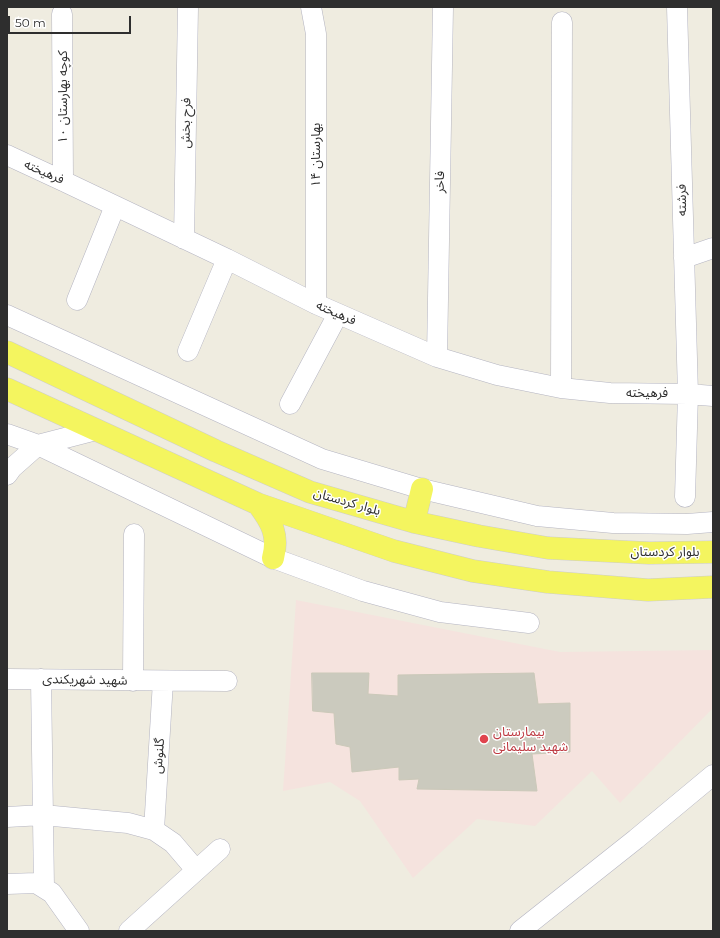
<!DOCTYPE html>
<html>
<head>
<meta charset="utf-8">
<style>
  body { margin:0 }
  #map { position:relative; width:720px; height:938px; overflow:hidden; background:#efece0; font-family:Montserrat,sans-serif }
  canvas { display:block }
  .frame { position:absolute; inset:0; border:8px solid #2e2e2e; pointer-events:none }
  .scale { position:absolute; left:8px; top:16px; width:123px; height:18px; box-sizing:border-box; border:2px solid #2e2e2e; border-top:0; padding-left:5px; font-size:12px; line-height:14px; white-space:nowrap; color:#2e2e2e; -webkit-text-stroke:3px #fff; paint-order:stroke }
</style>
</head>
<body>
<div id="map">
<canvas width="720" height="938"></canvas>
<div class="frame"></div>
<div class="scale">50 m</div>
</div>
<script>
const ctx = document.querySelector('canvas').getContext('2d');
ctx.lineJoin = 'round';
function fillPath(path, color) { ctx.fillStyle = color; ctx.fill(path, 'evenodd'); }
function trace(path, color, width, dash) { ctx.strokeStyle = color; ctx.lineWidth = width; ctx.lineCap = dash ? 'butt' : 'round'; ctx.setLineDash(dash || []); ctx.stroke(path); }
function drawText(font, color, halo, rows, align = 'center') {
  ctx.font = font + ' Montserrat,"Noto Sans Arabic",sans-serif'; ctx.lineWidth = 3; ctx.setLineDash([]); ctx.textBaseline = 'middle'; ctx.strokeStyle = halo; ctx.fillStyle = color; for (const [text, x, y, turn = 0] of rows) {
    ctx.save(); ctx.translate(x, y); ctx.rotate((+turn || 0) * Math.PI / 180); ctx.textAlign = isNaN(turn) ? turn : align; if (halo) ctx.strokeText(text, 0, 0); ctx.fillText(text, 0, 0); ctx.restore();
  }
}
const medical = new Path2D(`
  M296,600l264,52 153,-2v58l-93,95 -28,-32 -57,55 -58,-7 -64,59 -53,-77 -30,-19 -47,9z`);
const building = new Path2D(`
  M312,673h57l-1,21 30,2v-21l136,-2 4,31 32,-1v49l-38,2 5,37 -120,-2 2,-10 -20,1v-13l-47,5 -2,-25 -14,-3 -2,-31 -21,-2z`);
const minor = new Path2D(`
  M311,7l5,27v270
  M677,7l11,387 -3,103
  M62,14l1,167
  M7,155l56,26 164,78 89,45 121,53 60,18 64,13 49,5 78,1 25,2
  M184,239l4,-232
  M684,258l29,-10
  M77,300l38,-94
  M7,315l315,144 100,30 115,27 76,7 74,1 26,-2
  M188,351l39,-92
  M437,357l6,-350
  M561,388l1,-366
  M290,404l48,-90
  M7,434l31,11 235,113 90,33 77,21 89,11
  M7,475l5,-7 26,-23 58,-15
  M7,679l220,2
  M41,679l3,209
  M133,681l1,-147
  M7,817l36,-2 85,8 26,7 19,13 23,27
  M154,830l9,-149
  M7,884l29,-1 16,10 27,38
  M129,931l91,-82
  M520,931l116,-92 77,-64`);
const major = new Path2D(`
  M7,352l209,99 94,41 104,30 65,14 69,12 101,5 64,-1
  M7,389l251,115 136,47 79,20 75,11 100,8 65,-3
  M258,504c14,19 21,31 15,54
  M414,522l8,-33`);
const markers = [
  [484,739,5,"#e0444e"]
];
const streetNames = [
  ["کوچه بهارستان ۱۰",63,97,-90],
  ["فرح بخش",186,123,-89],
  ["بهارستان ۱۴",316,155,-90],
  ["فرهیخته",44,172,24],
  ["فاخر",440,182,-89],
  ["فرشته",682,200,-91],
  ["فرهیخته",336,313,24],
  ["فرهیخته",647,393],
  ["بلوار کردستان",347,502,16],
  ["بلوار کردستان",665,552],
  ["شهید شهریکندی",85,680,1],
  ["گلنوش",159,756,-86]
];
const healthNames = [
  ["بیمارستان",493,732],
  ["شهید سلیمانی",493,747]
];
fillPath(medical, '#f5e3de');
fillPath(building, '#cbcabe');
trace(building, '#cbc9b9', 1);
trace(minor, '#b4b4c1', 21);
trace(major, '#cdcdcd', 23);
trace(minor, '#fff', 20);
trace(major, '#f4f55f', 22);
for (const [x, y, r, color] of markers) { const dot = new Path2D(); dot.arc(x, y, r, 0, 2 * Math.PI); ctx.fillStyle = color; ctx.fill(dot); trace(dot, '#fff', 1.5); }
drawText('13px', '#2e2e2e', '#fff', streetNames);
drawText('13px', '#be3a42', '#fff', healthNames, 'left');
</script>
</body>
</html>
